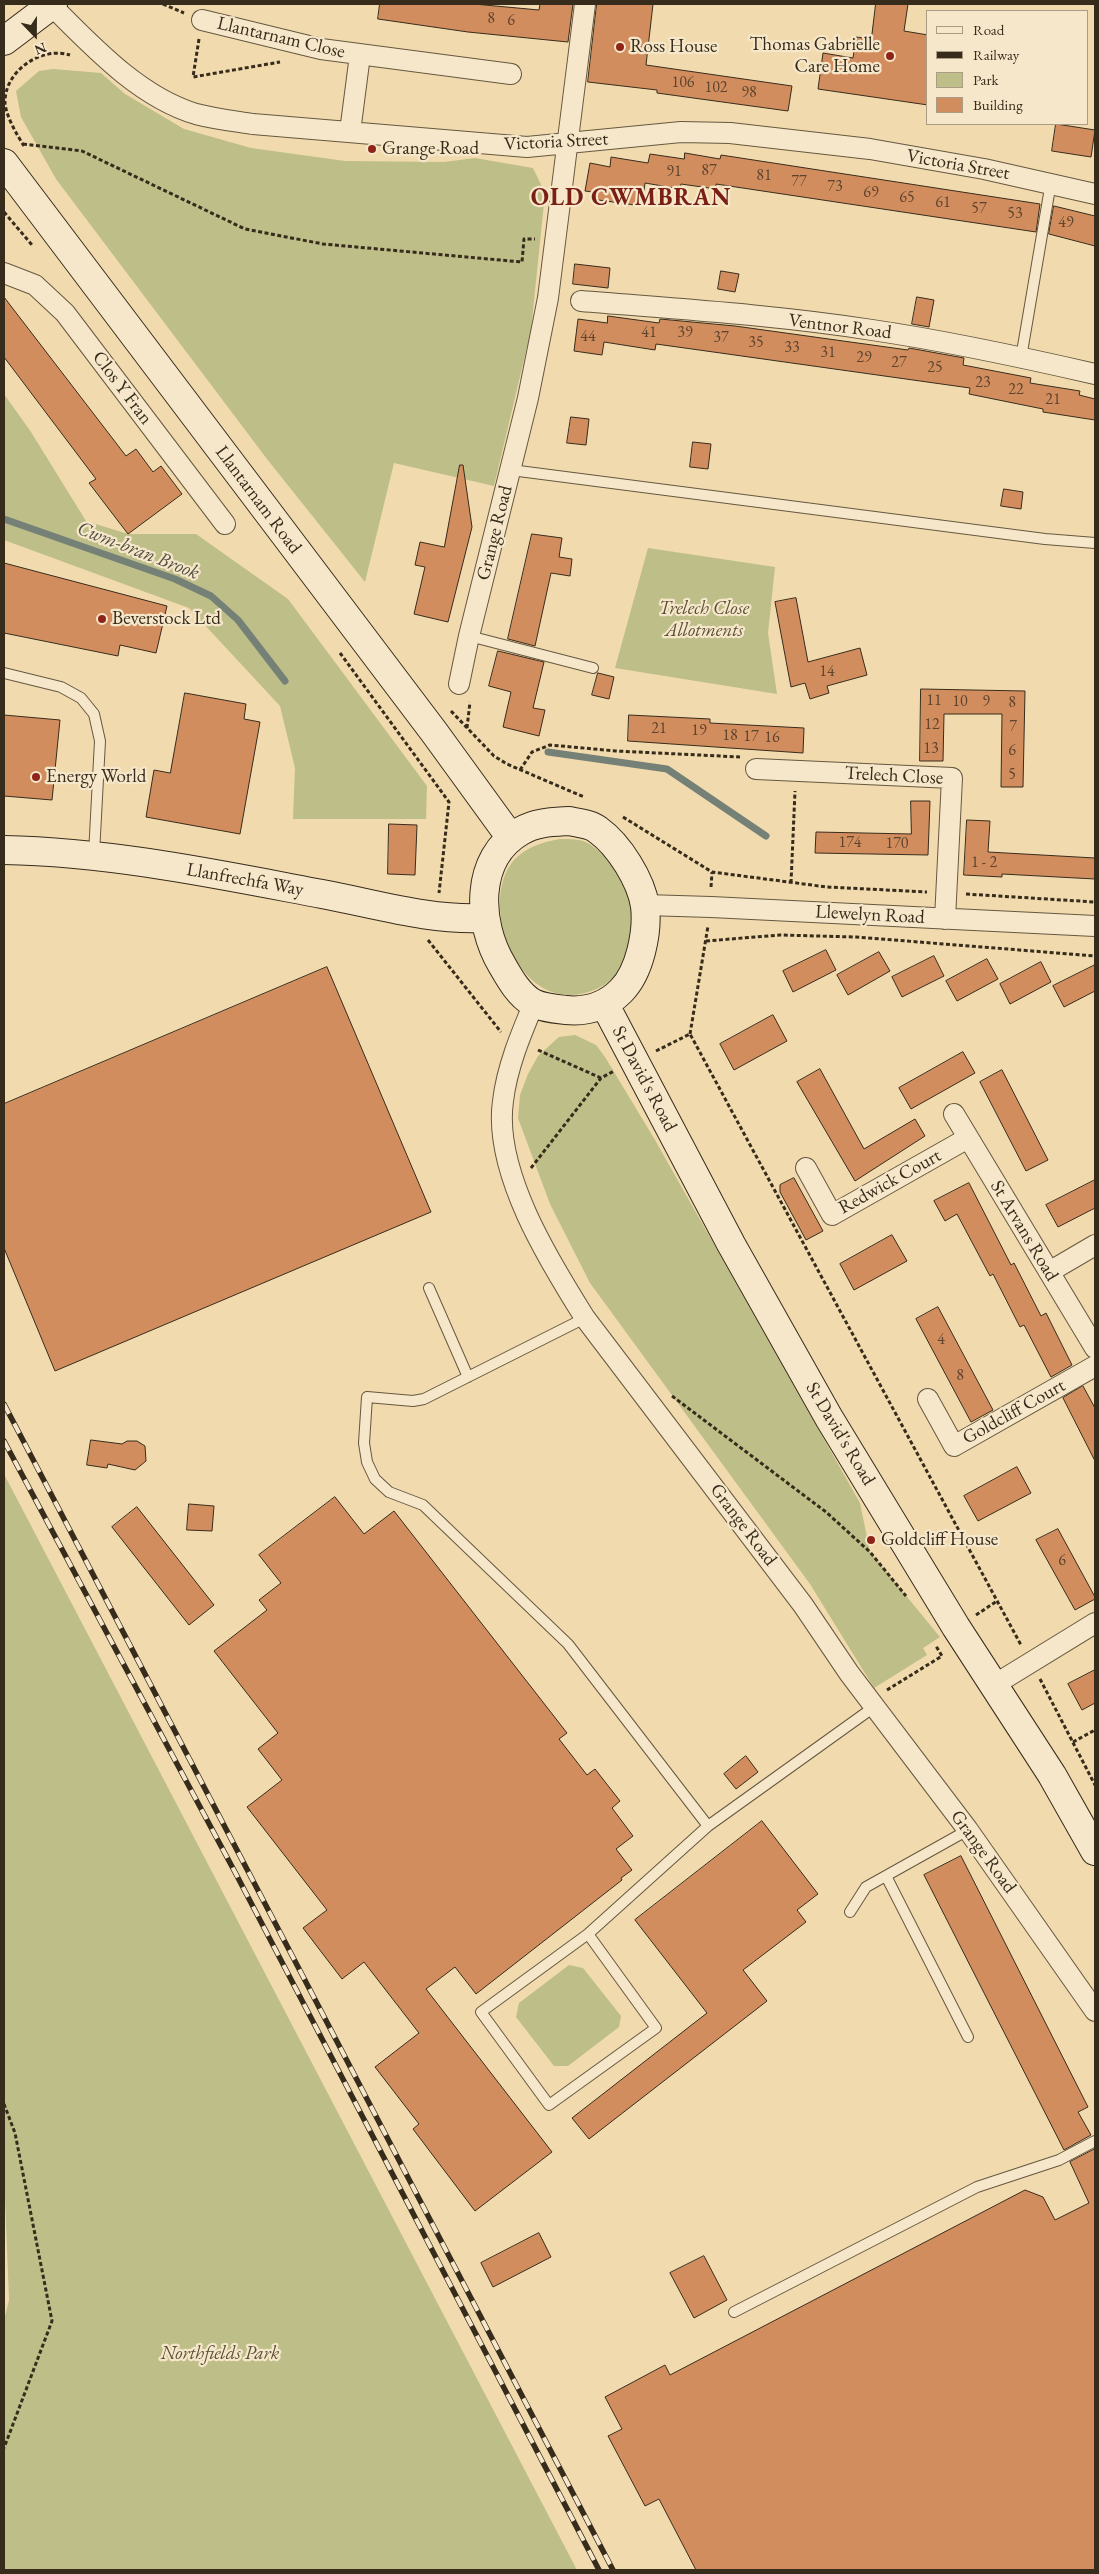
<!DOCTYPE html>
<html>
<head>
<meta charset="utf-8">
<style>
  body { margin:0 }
  #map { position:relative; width:1099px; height:2574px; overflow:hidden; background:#f1daad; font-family:"EB Garamond",serif }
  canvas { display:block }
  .frame { position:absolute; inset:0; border:5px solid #372c1c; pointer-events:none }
  .legend { position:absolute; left:926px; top:10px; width:162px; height:115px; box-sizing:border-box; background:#f6e7ca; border:1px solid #aa9c84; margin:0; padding:6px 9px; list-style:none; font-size:15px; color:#372c1c }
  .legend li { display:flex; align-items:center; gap:10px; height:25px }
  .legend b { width:25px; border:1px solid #aa9c84 }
  .north { position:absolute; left:10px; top:10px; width:50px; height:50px; -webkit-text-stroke:4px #f6e7ca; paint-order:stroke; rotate:158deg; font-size:14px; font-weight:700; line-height:20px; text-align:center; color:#372c1c }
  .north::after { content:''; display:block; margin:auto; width:18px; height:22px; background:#372c1c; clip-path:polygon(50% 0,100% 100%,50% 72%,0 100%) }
</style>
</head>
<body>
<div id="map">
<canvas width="1099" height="2574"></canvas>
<div class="frame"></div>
<ul class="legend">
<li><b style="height:6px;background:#f6e7ca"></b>Road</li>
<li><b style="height:6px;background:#372c1c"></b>Railway</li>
<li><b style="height:14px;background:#bdbe88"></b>Park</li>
<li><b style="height:14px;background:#d28d5f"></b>Building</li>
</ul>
<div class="north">N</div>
</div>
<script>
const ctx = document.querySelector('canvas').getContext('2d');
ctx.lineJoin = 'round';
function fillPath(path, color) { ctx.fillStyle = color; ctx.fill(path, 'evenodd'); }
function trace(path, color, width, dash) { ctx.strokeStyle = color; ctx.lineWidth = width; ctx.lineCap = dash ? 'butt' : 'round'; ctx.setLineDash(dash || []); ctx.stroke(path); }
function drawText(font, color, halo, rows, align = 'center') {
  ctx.font = font + ' "EB Garamond",serif'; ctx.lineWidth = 4.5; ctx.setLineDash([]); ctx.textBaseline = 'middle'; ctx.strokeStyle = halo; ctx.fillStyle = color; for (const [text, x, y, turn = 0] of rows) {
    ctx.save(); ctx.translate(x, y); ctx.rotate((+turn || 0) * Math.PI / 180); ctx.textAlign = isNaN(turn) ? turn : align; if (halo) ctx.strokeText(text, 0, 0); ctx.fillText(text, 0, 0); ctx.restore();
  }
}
const green = new Path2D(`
  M53,69l48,4 24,21 59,35 67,19 94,13 99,1 31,-4 58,10 12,25 -14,137 -37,156 -100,-23 -29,119 -98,-123 -211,-280 -35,-62 -5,-26 23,-20z
  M4,394l27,38 55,89 42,13h68l92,65 139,187 -1,33h-133l2,-51 -15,-62 -91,-98 -185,-68z
  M648,548l127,19 -7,66 9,61 -162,-26z
  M560,839c7,0 16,0 23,2 22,8 44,43 48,65 3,18 -1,39 -7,56 -5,14 -16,22 -30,28 -77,31 -119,-92 -78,-132 13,-12 27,-16 44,-19z
  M575,1035l21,10 9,12 50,83 205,363 10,49 70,85 -17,11 4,7 -53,33 -64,-104 -220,-301 -40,-79 -32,-86 2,-23 8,-21 10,-18 21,-19z
  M4,1474l573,1096h-573v-250l5,-20 -5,-128z
  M569,1965l14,3 38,48 -2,11 -51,39h-14l-38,-49 3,-14z`);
const stream = new Path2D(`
  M4,519l171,60 36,17 27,24 47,61
  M548,752l119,17 99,67`);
const building = new Path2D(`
  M380,4h94l65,6 1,-6h33l-5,38 -100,-10 -90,-13z
  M597,4h56l-7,61 146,21 -4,25 -131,-18v-3l-69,-8z
  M876,4h32l-4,27 24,4v70l-110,-16 5,-36 30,5 3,-21 15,2z
  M1056,124l39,6 -4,27 -39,-6z
  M685,153l35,6 1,-4 319,49 -4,28 -320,-48v5l-35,-5 -1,5 -35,-6 -3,23 -51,-7 1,-7 -7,-1 5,-28 20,4 1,-10 37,6 2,-9 34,5z
  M1054,206l41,10v30l-46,-12z
  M575,264l35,4 -2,20 -35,-4z
  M721,271l18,3 -4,18 -17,-3z
  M4,297l122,159 10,-7 17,23 8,-6 21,28 -54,40 -39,-51 7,-4 -92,-122z
  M917,297l17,3 -5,27 -17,-3z
  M608,316l51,7 1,-4 75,7 173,24 1,-2 55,10 -1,7 68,13 -1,5 50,8 -1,4 16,4v21l-52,-8v-3l-74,-15 1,-6 -278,-39 -36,-5 -1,6 -51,-8 -2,13 -28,-4 4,-32 29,4z
  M571,417l18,2 -3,26 -19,-2z
  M693,442l18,2 -3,25 -18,-2z
  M460,465h3l9,62 -24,95 -34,-8 11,-47 -10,-2 5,-23 24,5z
  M1004,489l19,3 -2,17 -20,-3z
  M532,534l30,4 -3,19 13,2 -2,17 -19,-3 -16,73 -27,-7z
  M4,563l163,43 -11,47 -36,-8 -2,11 -114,-23z
  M796,598l12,64 52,-14 7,27 -40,11 2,7 -19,6 -5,-16 -14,4 -16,-85z
  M498,651l46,11 -11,46 12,2 -6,26 -36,-9 8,-35 -22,-6z
  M598,673l16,4 -5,22 -17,-4z
  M921,689l104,2 -2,96h-22l1,-73h-58l-1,47h-23z
  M185,693l61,11 -2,15 16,3 -20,112 -94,-17 8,-47 16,3z
  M4,715l56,5 -8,80 -48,-4z
  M629,715l81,4v4l94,5 -1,25 -175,-12z
  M911,801h19l-2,54 -113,-2 1,-21 95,2z
  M967,820l23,1 -2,31 107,6v21l-93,-5v3l-38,-2z
  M389,824l28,1 -2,50 -27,-1z
  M826,950l10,20 -43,22 -10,-21z
  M879,952l11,19 -42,24 -11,-20z
  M934,956l10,20 -42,21 -10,-20z
  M987,959l11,20 -41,22 -11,-20z
  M1041,962l10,20 -41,22 -10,-20z
  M1095,965v26l-31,16 -11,-21z
  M327,967l104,245 -376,159 -51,-123v-144z
  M773,1015l14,26 -53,29 -14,-26z
  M963,1052l12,21 -64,36 -12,-21z
  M820,1069l44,80 51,-30 10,17 -70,45 -58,-99z
  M1002,1070l46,90 -22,11 -46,-89z
  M794,1178l29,53 -17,9 -26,-48v-7z
  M1095,1180v28l-37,19 -12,-22z
  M969,1183l42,82 3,-2 27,53 5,-3 26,52 -21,12 -27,-52 -4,2 -27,-53 -3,2 -33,-62 -12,7 -11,-20z
  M892,1235l15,26 -53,29 -14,-26z
  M938,1307l55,103 -22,12 -55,-103z
  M1083,1386l12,22v53l-32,-63z
  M91,1440l31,4 5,-3h10l8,5 1,15 -11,9 -27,-6 -1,4 -20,-3z
  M1017,1467l14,26 -53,28 -14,-25z
  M335,1497l29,37 30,-23 173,222 -8,6 28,36 8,-6 25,32 -8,7 21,28 -17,13 16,21 -11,8 1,2 -146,114 -21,-27 -29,22 126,163 -77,59 -62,-82 6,-5 -44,-57 44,-34 -55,-71 -22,17 -39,-51 24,-18 -80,-103 35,-27 -24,-31 20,-16 -64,-82 53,-41 -8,-10 22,-17 -22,-28z
  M189,1504l25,2 -2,25 -25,-1z
  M137,1507l77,98 -25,20 -77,-98z
  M1058,1529l37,68v2l-20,11 -39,-70z
  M1095,1670v33l-13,7 -14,-26z
  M746,1756l12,16 -22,17 -12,-15z
  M762,1821l56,73 -21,16 9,12 -63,48 24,31 -178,138 -17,-21 135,-105 -72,-93z
  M961,1856l127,251 -10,5 13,23 -27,15 -140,-275z
  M1095,2149v421h-399l-37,-71 -14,7 -37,-70 14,-7 -17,-32 60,-32 5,10 355,-185 18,7 12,23 34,-17 -19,-41z
  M539,2233l12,24 -58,30 -12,-24z
  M704,2256l23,44 -33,18 -24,-45z`);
const path = new Path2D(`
  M163,4l21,9
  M199,39l-6,38 87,-15
  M23,144l59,7 163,78 78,15 199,18 2,-23h11
  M24,146c-7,-11 -18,-30 -19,-43 -1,-31 35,-57 65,-48
  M4,212l28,33
  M340,653l109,149 -10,91
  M451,711l43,45 13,8 77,33
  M467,728l3,-26
  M520,770l12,-18 18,-7 66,6 124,6
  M623,817l89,55 115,15 100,5
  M791,883l4,-92
  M711,887l1,-15
  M966,894l129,8
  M428,940l73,92
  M706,941l74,-6 76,2 239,19
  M690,1034l18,-108
  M538,1050l63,28
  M656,1051l34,-17 331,611
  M531,1168l70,-90 13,-7
  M672,1396l154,116 44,40 36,44
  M976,1615l21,-14
  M1040,1679l55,106
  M887,1690l55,-34 -6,-10
  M1073,1742l22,-12
  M4,2104l11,29 37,188 -48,127`);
const lane = new Path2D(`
  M1021,358l30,-176
  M511,470l534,69 50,4
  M469,636l124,32
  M4,673l57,14 20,11 13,16 6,27 -6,113
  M429,1288l39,89
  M585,1318l-161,81 -11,2 -46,-4 -3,46 3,19 8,17 14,13 34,13 145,139 140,182
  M886,1876l82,161
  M850,1912l16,-25 102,-57
  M588,1934l68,94 -107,77 -68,-93z
  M588,1934l120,-108 166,-119
  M734,2312l243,-125 82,-27 36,-19`);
const street = new Path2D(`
  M51,5c41,41 88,92 145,109 19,5 38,7 57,10l274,23 154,-15 49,1 140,16 114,20 111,25
  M202,20l119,29 190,25
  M350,132l10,-77
  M4,273l31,12 30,28 160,211
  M581,301c97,8 195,14 291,29 75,11 149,27 223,44
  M459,684l10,-48 59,-238 20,-100 37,-294
  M756,769l196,9 -7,141
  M645,905l66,2 384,19
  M534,1003c-13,31 -27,64 -31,98 -10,70 46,160 82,217l218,287 46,68 119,157 127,181
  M954,1114l141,234
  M806,1168l26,47 136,-77
  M1049,1272l46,-27
  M928,1399l26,47 141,-80
  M994,1685l101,-62`);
const secondary = new Path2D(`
  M4,41l49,-37
  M4,163l430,569 77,106
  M569,821c9,2 22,3 29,9 21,15 43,50 47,76 3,26 -5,66 -24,85 -15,15 -34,21 -55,19 -10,-1 -23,-2 -33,-7 -14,-8 -23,-24 -31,-38 -25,-42 -28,-107 19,-134 15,-9 32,-9 48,-10z
  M4,850c107,2 212,24 318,44 54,10 108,27 163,24
  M605,1005l126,239 98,174 127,209 96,148 43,76`);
const rail = new Path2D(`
  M4,1404l609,1166
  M4,1441l232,433 363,696`);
const markers = [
  [620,47,5,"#8f2418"],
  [890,56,5,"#8f2418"],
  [372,149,5,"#8f2418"],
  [102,619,5,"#8f2418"],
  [36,777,5,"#8f2418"],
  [871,1540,5,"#8f2418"]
];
const numberNames = [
  ["8",491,19],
  ["6",511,21],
  ["106",683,83],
  ["102",716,88],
  ["98",749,93],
  ["87",709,171],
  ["91",674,172],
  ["81",764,176],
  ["77",799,182],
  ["73",835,187],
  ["69",871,193],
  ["65",907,198],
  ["61",943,203],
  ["57",979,209],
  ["53",1015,214],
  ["49",1066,223],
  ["41",649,333],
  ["39",685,333],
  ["44",588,337],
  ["37",721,338],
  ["35",756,343],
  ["33",792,348],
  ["31",828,353],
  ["29",864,358],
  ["27",899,363],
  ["25",935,368],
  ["23",983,383],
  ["22",1016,390],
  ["21",1053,400],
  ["14",827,672],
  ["11",934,701],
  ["10",960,702],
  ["9",986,702],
  ["8",1012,703],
  ["12",932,725],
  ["7",1013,727],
  ["21",659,729],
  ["19",699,731],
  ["18",730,736],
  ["17",751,737],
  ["16",772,738],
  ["13",931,749],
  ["6",1012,751],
  ["5",1012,775],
  ["174",850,843],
  ["170",897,844],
  ["1 - 2",984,863],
  ["4",941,1340],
  ["8",960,1376],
  ["6",1062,1561]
];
const streetNames = [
  ["Llantarnam Close",281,38,13],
  ["Victoria Street",556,142,-3],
  ["Victoria Street",958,165,10],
  ["Ventnor Road",840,327,7],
  ["Clos Y Fran",122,388,53],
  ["Llantarnam Road",258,500,53],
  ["Grange Road",495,533,-76],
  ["Trelech Close",894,776,3],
  ["Llanfrechfa Way",245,880,10],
  ["Llewelyn Road",870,915,3],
  ["St David's Road",644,1079,62],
  ["Redwick Court",890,1182,-29],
  ["St Arvans Road",1024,1231,59],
  ["Goldcliff Court",1014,1412,-29],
  ["St David's Road",840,1434,59],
  ["Grange Road",743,1525,53],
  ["Grange Road",983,1852,54]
];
const poiNames = [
  ["Thomas Gabrielle",880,45,"right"],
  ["Care Home",880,67,"right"],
  ["Ross House",630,47],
  ["Grange Road",382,149],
  ["Beverstock Ltd",112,619],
  ["Energy World",46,777],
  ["Goldcliff House",881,1540]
];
const parkNames = [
  ["Trelech Close",704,609],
  ["Allotments",704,631],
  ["Northfields Park",220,2354]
];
const waterNames = [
  ["Cwm-bran Brook",138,551,21]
];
const districtNames = [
  ["OLD CWMBRAN",631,198]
];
fillPath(green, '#bdbe88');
trace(stream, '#758077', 7);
fillPath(building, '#d28d5f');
trace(building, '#372c1c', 1);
trace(lane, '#665840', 12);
trace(street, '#665840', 22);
trace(secondary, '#372c1c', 30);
trace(path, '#372c1c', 3, [4, 2.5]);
trace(lane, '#f6e7ca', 10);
trace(street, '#f6e7ca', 20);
trace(secondary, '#f6e7ca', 28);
trace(rail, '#372c1c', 5.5);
trace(rail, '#f6e7ca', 4, [11]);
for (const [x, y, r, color] of markers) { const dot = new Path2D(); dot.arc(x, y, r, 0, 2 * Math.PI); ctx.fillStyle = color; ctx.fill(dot); trace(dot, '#f6e7ca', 2); }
drawText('16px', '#5e442d', null, numberNames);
drawText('19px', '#372c1c', '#f6e7ca', streetNames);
drawText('19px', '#372c1c', '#f6e7ca', poiNames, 'left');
drawText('italic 19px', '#585037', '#f6e7ca', parkNames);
drawText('italic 20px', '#514f42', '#f6e7ca', waterNames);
ctx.letterSpacing = '1px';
drawText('bold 24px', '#7a1f14', '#f6e7ca', districtNames);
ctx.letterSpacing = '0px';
</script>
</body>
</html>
